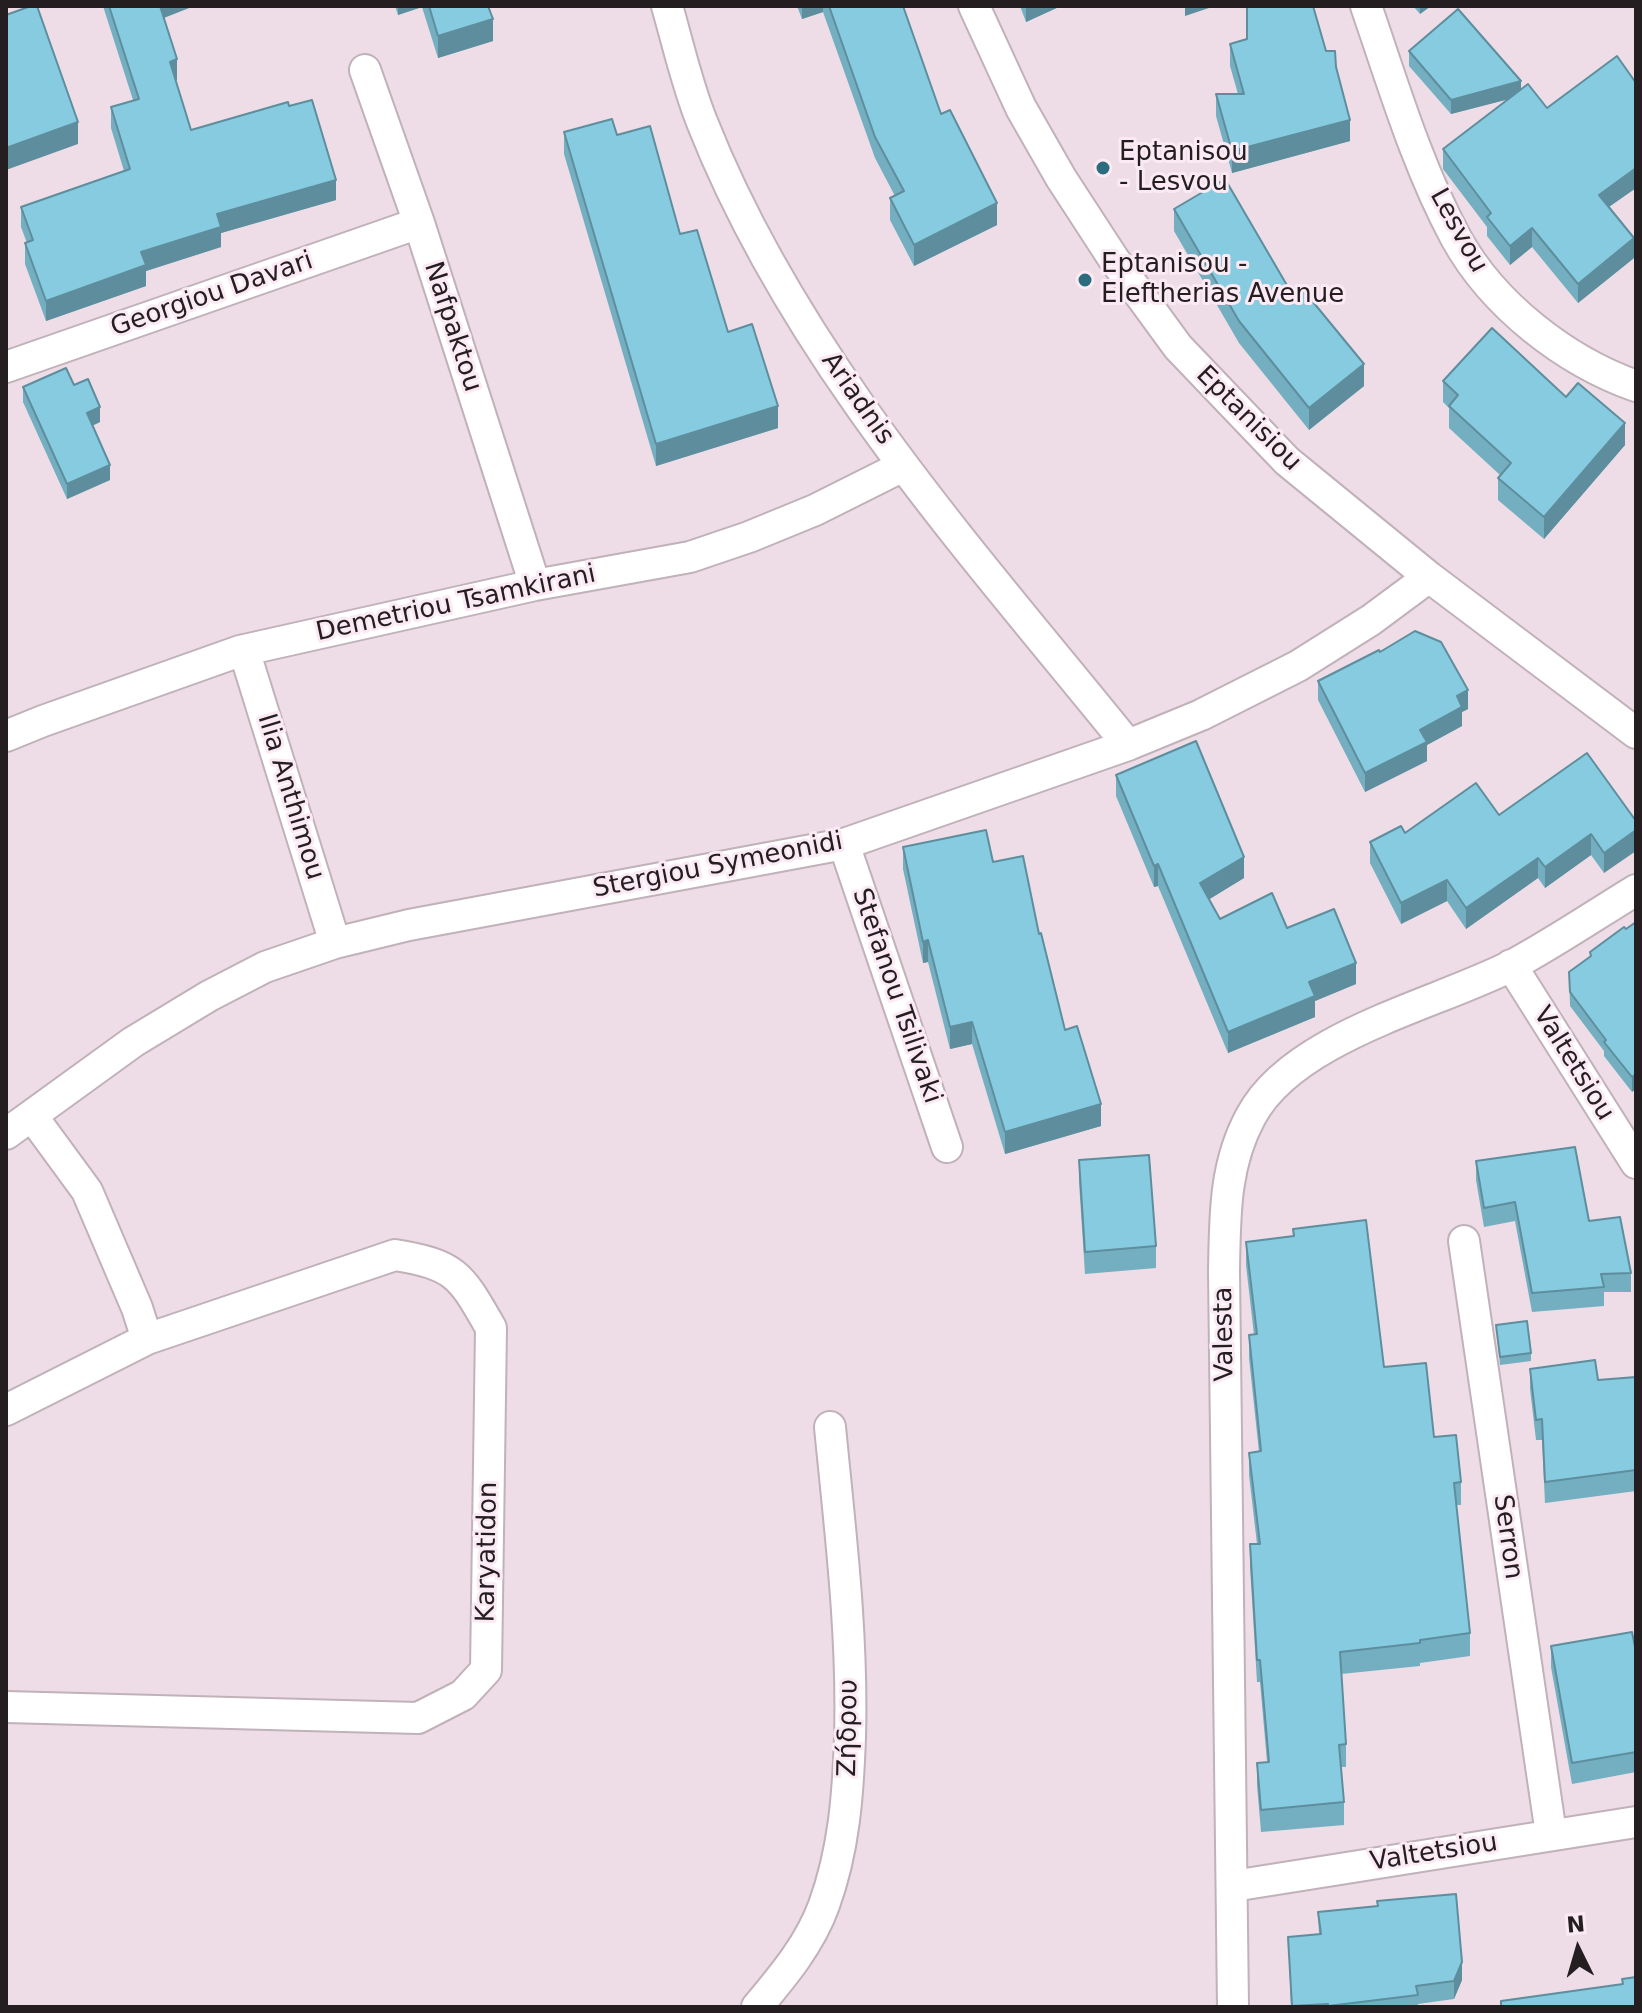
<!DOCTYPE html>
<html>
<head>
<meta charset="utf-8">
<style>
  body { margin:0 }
  #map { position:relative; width:1642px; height:2013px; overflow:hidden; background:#eedde6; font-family:"DejaVu Sans",sans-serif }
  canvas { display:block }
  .frame { position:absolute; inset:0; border:8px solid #241e21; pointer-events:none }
  .north { position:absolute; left:1538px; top:1909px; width:80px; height:80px; -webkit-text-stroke:6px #fbeaf3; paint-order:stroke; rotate:355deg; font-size:22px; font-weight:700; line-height:32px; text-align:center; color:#241e21 }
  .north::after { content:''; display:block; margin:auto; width:28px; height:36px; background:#241e21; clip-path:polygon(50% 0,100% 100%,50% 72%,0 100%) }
</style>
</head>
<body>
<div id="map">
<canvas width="1642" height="2013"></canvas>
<div class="frame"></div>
<div class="north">N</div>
</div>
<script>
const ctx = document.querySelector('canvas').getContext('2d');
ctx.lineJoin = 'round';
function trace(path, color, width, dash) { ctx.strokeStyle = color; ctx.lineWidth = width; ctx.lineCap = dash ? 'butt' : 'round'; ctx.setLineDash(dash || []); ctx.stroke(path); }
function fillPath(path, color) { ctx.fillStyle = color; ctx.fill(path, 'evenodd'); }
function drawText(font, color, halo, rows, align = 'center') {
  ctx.font = font + ' "DejaVu Sans",sans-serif'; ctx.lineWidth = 6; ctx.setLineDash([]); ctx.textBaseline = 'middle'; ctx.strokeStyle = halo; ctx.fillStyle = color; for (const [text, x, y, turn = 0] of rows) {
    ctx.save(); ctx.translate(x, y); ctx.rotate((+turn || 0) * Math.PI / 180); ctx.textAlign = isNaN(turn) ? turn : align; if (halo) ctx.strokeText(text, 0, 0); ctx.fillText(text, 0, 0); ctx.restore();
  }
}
const minor = new Path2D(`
  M667,6c11,38 20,79 35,116 92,234 270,430 426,623
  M974,6l47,102 40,70 52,80 65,89 109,114 142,116 207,156
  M1366,6c27,78 51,160 90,232 37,67 109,123 180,148
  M365,70l54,153 116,362
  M6,367l413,-144
  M244,650l91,293
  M6,736l37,-15 197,-70 295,-66 155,-28 59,-20 66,-27 88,-44
  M844,844l103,303
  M1511,965l125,198
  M32,1116l55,75 50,117 10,31
  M6,1134l127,-92 76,-46 56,-29 70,-24 74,-18 435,-81 284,-99 73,-30 97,-49 73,-46 58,-43
  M1464,1241l87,593
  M6,1410l141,-71 248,-84c62,10 66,21 96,73l-5,342 -23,25 -45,23 -412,-11
  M1233,1886l403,-64
  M757,2007c26,-31 53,-63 67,-102 20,-55 24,-110 26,-168 3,-104 -10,-207 -20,-310
  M1233,2007l-9,-736c1,-54 0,-106 27,-155 42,-79 183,-111 260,-150 43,-23 84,-51 125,-76`);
const wall = new Path2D(`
  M103,6h91l-30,12 13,62h-2l16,50 145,70 -115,33v14l-75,24v15l-100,35 -21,-57v-21h2l-6,-16v-20l103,-36 -13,-43v-21l22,-7z
  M395,6h93l5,35 -55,17 -16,-51 -24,8z
  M797,6h106l38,108 56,111 -83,41 -24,-46v-22l5,-2 -20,-38 -52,-146 -21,7z
  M1020,6h41l-35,16z
  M1413,6h18l-11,8z
  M1247,39l79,12 10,16 14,74 -118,32 -16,-57v-22h22l-8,-28v-22z
  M1409,51l112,39 26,18 89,80 -28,19 26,51 -56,45 -46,-56 -22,18 -23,-29v-9l-44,-58v-20l65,-50 -57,15 -42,-48z
  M564,132l53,3 63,99 48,98 50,96 -122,38 -92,-312z
  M1174,209l121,90 69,87 -55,44 -70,-87 -65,-112z
  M1443,381l123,16 59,48 -81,94 -46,-39v-22l2,-3 -51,-47v-20l-6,-6z
  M74,385l26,37 -8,4 18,54 -43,19 -44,-97v-15z
  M1380,652l88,57 -6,3v14l-35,19v16l-62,31 -47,-92v-19z
  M1116,775l128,103 -35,21 11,20 67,9 69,56 -41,17v16l-87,36 -70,-167 -4,1 -38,-91z
  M1499,815l137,6 -32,52 -13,-18 -46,33 -7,-10 -72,51 -19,-28 -46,23 -31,-61v-21l35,-9z
  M903,847l90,15 46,72 26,96 36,96 -96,28 -33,-110 -22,5 -22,-87 -5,1 -20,-94z
  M1636,922l-4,170 -28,-36v-5l-34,-45 -1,-34 21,-15v-5z
  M1079,1160l77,86v22l-71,6 -6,-92z
  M1476,1161l113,60 42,52v19h-27v14l-72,6 -17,-91 -31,6 -8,-47z
  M1246,1242l138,125 50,70 27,45v23h-5l14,128v23l-50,7v3l-79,8 5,70v23h-5l3,35v23l-83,7 -4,-47v-22l10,-1 -7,-80h-3l-7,-115v-23h7l-8,-69v-22l10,-1 -10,-94v-23h5l-8,-70z
  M1496,1325l35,28v8l-31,4z
  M1530,1369l68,11 38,-3v114l-91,12 -3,-63h-6l-6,-51z
  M1551,1646l85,6v120l-64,12 -21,-117z
  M1318,1912l144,68 -8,19 -36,5v3h-127l-3,-70 31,-3z`);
const shadedWall = new Path2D(`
  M158,6h36l-36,14z
  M398,6h24v1l-24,8z
  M802,6h21v6l-21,7z
  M1028,6h33l-35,16v-15z
  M1185,6h30l-30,10z
  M1420,6h11l-11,8z
  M493,19v22l-55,17v-22z
  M177,59v21l-7,2v-20z
  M1521,81v15l-70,18v-14z
  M1350,120v21l-118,32v-22z
  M78,122v22l-72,26v-22z
  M1636,168v20l-37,26v-19z
  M336,180v20l-115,33v14l-75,24v15l-100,35v-20l171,-87z
  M997,203v22l-83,41v-21z
  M1532,228v19l-22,18v-19z
  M1634,238v20l-56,45v-19z
  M1364,364v22l-55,44v-22z
  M778,406v22l-122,38v-22z
  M100,407v15l-13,6v-15z
  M1625,423v22l-81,94v-22z
  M110,465v15l-43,19v-15z
  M1468,690v19l-6,3v14l-35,19v16l-62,31v-19l55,-43 37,-34z
  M1636,830v21l-32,22v-20z
  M1591,834v21l-46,33v-21z
  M1244,857v21l-44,27v-22z
  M1538,858v20l-72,51v-21z
  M1158,864v22l-4,1v-21z
  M1447,880v21l-46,23v-21z
  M928,940v22l-5,1v-21z
  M1356,963v21l-41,17v16l-87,36v-21l81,-50z
  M972,1022v22l-22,5v-22z
  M1636,1074v15l-4,3v-15z
  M1101,1104v22l-96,28v-22z
  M1462,1962v18l-8,19v-18z`);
const building = new Path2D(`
  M31,6h6l41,116 -72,26v-133z
  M109,6h51l17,53 -7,3 21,68 97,-28 1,4 23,-6 24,80 -119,34 4,13 -80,25 5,13 -100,36 -21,-58 8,-3 -12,-33 109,-38 -19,-62 28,-8z
  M429,6h59l5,13 -55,17z
  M829,6h74l38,108 9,-4 47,93 -83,42 -24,-47 14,-7 -29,-54z
  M1247,6h66l13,45h9l1,16 14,53 -118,31 -16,-57h28l-14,-50 17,-5z
  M1458,9l63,72 -70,19 -42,-49z
  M1617,56l19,27v85l-37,27 35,43 -56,46 -46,-56 -22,18 -23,-29 4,-4 -48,-64 85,-65 19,24z
  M612,119l5,16 33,-9 30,108 17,-4 31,102 24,-8 26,82 -122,38 -92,-312z
  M1225,179l70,120 9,-8 60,73 -55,44 -70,-87 -65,-112z
  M1492,328l74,69 12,-14 47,40 -81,94 -46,-39 13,-15 -62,-57 9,-11 -15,-14z
  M66,368l8,17 14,-6 12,28 -13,6 23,52 -43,19 -44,-97z
  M1415,631l26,11 27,48 -11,6 5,11 -42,23 7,12 -62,31 -47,-92 61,-31 1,2z
  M1196,741l48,116 -44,26 20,36 52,-26 15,35 47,-19 22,54 -47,19 6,14 -87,36 -70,-168 -4,2 -38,-91z
  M1587,753l49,68v9l-32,23 -13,-19 -46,33 -7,-9 -72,50 -19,-28 -46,23 -31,-61 31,-16 4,7 71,-50 23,32z
  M986,830l7,32 30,-6 16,78 2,-1 24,97 12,-4 24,78 -96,28 -33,-110 -22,5 -22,-87 -5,2 -20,-95z
  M1636,922v152l-4,3 -28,-35 2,-2 -36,-48 -1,-20 22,-16 -1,-4 34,-25 2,2z
  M1575,1147l14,74 31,-4 11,56 -30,1 3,13 -72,6 -17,-91 -31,6 -8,-47z
  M1149,1155l7,91 -71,6 -6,-92z
  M1366,1220l18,147 42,-4 8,74 22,-2 5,47 -7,1 16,150 -50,7v3l-80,9 6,92 -7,1 5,57 -83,8 -4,-47 12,-1 -9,-102h-3l-7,-116h10l-11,-91 12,-2 -12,-116 8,-1 -11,-92 48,-6 -1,-7z
  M1527,1321l4,32 -31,4 -4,-32z
  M1595,1360l3,20 38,-3v93l-91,12 -3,-63 -6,1 -6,-51z
  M1632,1632l4,20v100l-64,11 -21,-117z
  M1456,1894l6,68 -8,19 -38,5 2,9 -90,11v-2l-36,2 -4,-69 33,-3 -3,-22 60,-6 -1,-5z
  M1636,1977v30h-135v-6l122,-17 -1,-5z`);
const markers = [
  [1103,168,8,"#2b6d7f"],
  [1085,280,8,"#2b6d7f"]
];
const poiNames = [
  ["Eptanisou",1119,153],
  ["- Lesvou",1119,183],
  ["Eptanisou -",1101,265],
  ["Eleftherias Avenue",1101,295]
];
const streetNames = [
  ["Lesvou",1458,231,61],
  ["Georgiou Davari",212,295,-19],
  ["Nafpaktou",452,327,72],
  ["Ariadnis",857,399,55],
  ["Eptanisiou",1248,419,45],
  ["Demetriou Tsamkirani",456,604,-12],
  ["Ilia Anthimou",290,797,73],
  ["Stergiou Symeonidi",718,866,-11],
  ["Stefanou Tsilivaki",896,996,71],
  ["Valtetsiou",1573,1064,58],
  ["Valesta",1225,1334,-91],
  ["Serron",1507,1537,82],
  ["Karyatidon",488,1552,-89],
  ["Ζήδρου",849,1728,-89],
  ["Valtetsiou",1434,1853,-9]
];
trace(minor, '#c1b1b9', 34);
trace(minor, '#fff', 30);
fillPath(wall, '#73afc1');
fillPath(shadedWall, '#5e8e9d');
fillPath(building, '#86cbe0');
trace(building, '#5e8e9d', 2);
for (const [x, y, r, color] of markers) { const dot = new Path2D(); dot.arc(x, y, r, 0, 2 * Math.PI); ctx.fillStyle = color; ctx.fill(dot); trace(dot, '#fbeaf3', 3); }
drawText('26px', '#241e21', '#fbeaf3', poiNames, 'left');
drawText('26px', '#241e21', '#fbeaf3', streetNames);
</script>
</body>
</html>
